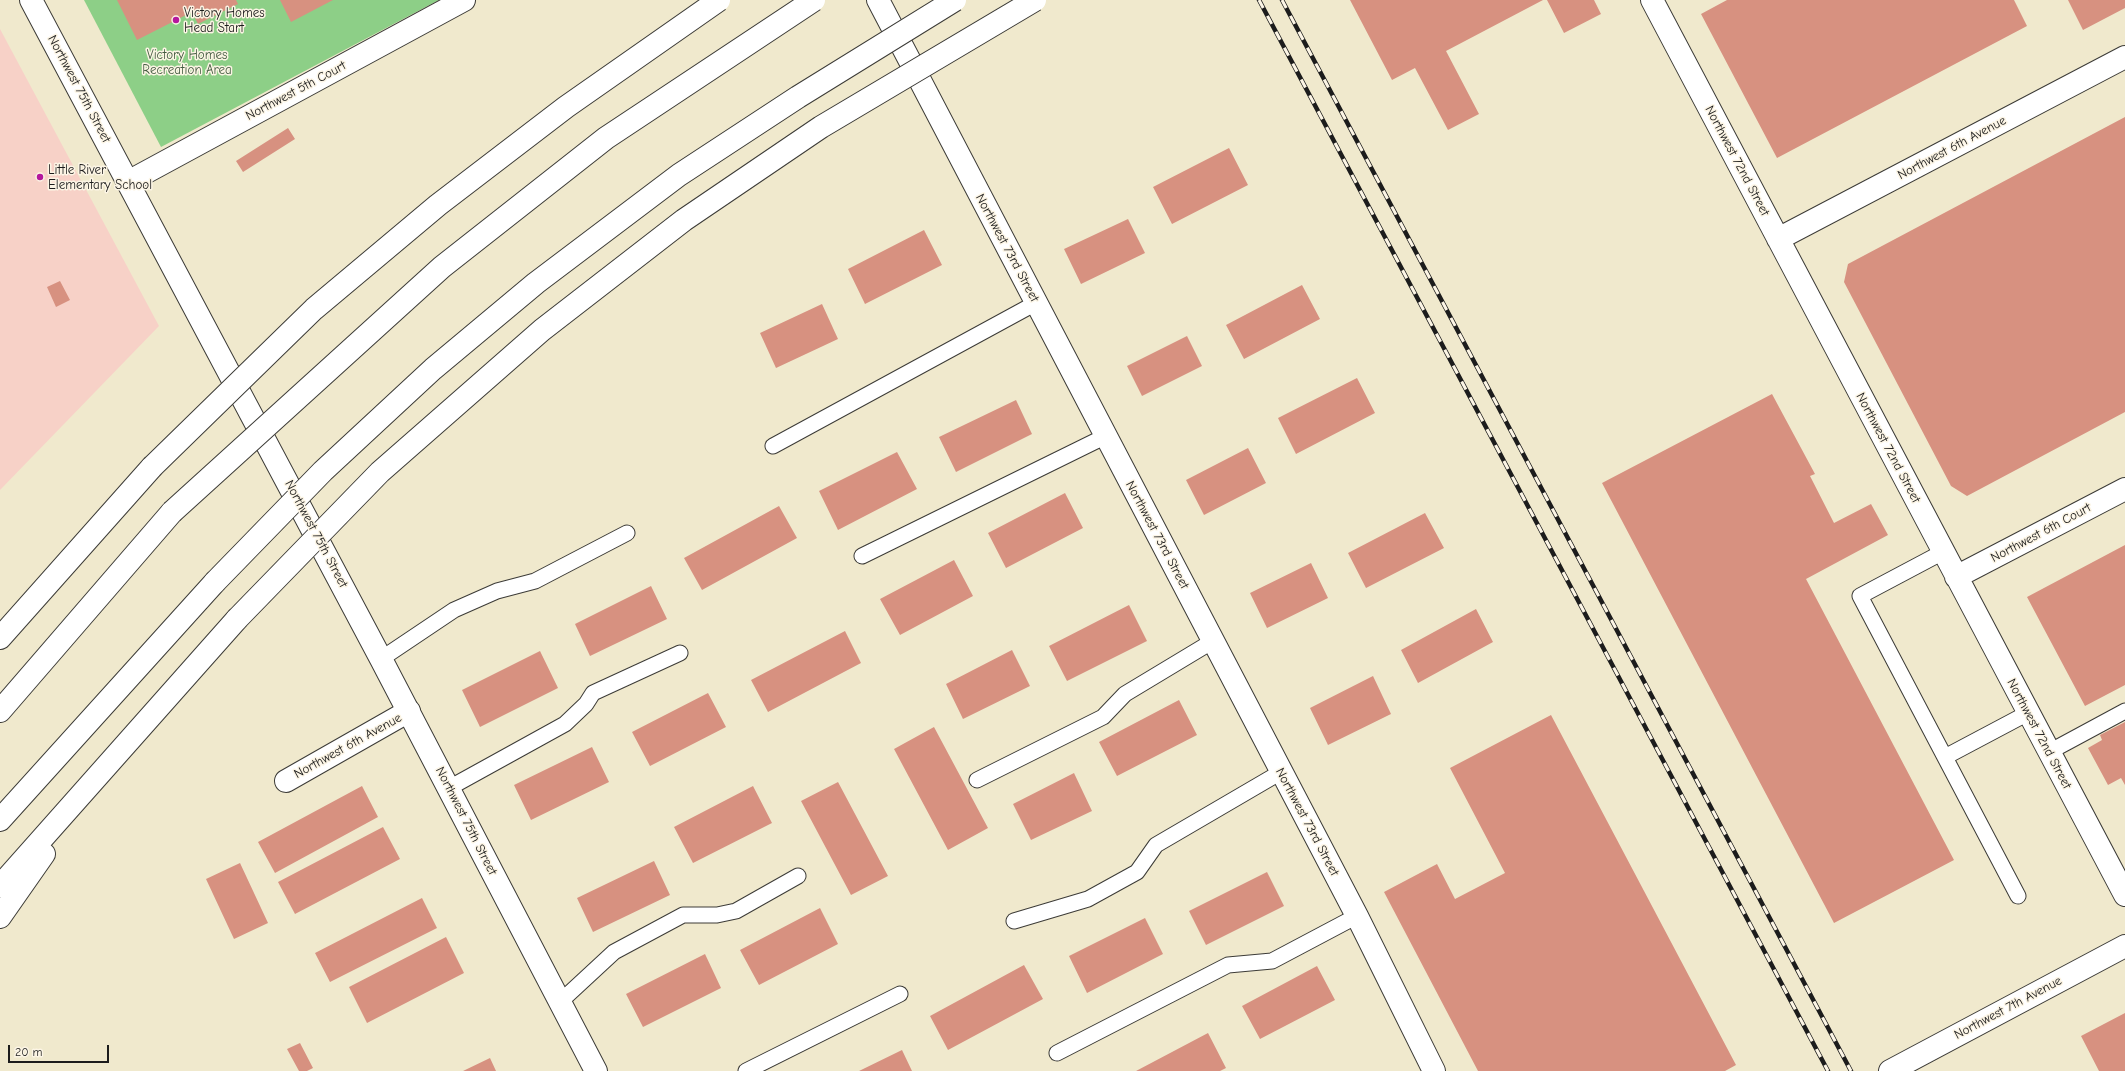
<!DOCTYPE html>
<html>
<head>
<meta charset="utf-8">
<style>
  body { margin:0 }
  #map { position:relative; width:2125px; height:1071px; overflow:hidden; background:#f0e9cd; font-family:"Comic Neue",sans-serif }
  canvas { display:block }
  .scale { position:absolute; left:8px; top:1045px; width:101px; height:18px; box-sizing:border-box; border:2px solid #1c1c1c; border-top:0; padding-left:5px; font-size:12px; line-height:14px; white-space:nowrap; color:#1c1c1c; -webkit-text-stroke:3px #fcf5e5; paint-order:stroke }
</style>
</head>
<body>
<div id="map">
<canvas width="2125" height="1071"></canvas>
<div class="scale">20 m</div>
</div>
<script>
const ctx = document.querySelector('canvas').getContext('2d');
ctx.lineJoin = 'round';
function fillPath(path, color) { ctx.fillStyle = color; ctx.fill(path, 'evenodd'); }
function trace(path, color, width, dash) { ctx.strokeStyle = color; ctx.lineWidth = width; ctx.lineCap = dash ? 'butt' : 'round'; ctx.setLineDash(dash || []); ctx.stroke(path); }
function drawText(font, color, halo, rows, align = 'center') {
  ctx.font = font + ' "Comic Neue",sans-serif'; ctx.lineWidth = 3; ctx.setLineDash([]); ctx.textBaseline = 'middle'; ctx.strokeStyle = halo; ctx.fillStyle = color; for (const [text, x, y, turn = 0] of rows) {
    ctx.save(); ctx.translate(x, y); ctx.rotate((+turn || 0) * Math.PI / 180); ctx.textAlign = isNaN(turn) ? turn : align; if (halo) ctx.strokeText(text, 0, 0); ctx.fillText(text, 0, 0); ctx.restore();
  }
}
const built = new Path2D(`
  M0,29l159,297 -159,164z`);
const green = new Path2D(`
  M84,0h355l-278,147z`);
const building = new Path2D(`
  M117,0h119l2,4 -40,20 -6,-12 -55,28z
  M280,0h53l-42,22z
  M1350,0h193l-97,51 33,63 -31,16 -33,-62 -23,12z
  M1547,0h47l7,14 -37,19z
  M1727,0h287l13,26 -250,132 -76,-144z
  M2068,0h57v8l-42,22z
  M2125,117v295l-158,84 -16,-10 -107,-204 4,-18z
  M288,128l7,11 -52,33 -7,-11z
  M1229,148l19,37 -76,39 -19,-37z
  M1128,219l17,34 -64,31 -17,-35z
  M924,230l18,35 -77,39 -17,-35z
  M60,281l10,19 -14,7 -9,-20z
  M1302,285l18,34 -76,40 -18,-34z
  M822,304l16,35 -62,29 -16,-35z
  M1187,336l15,30 -60,30 -15,-30z
  M1357,378l18,35 -79,41 -18,-36z
  M1772,394l43,80 -5,2 24,47 37,-19 17,31 -82,44 148,281 -120,63 -232,-440z
  M1016,400l16,34 -76,38 -17,-35z
  M1248,448l18,35 -62,32 -18,-35z
  M897,452l20,37 -79,41 -19,-39z
  M1065,493l18,35 -77,40 -18,-35z
  M779,506l18,32 -95,52 -18,-32z
  M1425,513l19,35 -78,40 -18,-35z
  M2125,545v140l-40,21 -58,-109z
  M954,560l19,36 -73,39 -20,-36z
  M1311,563l17,35 -61,30 -17,-35z
  M651,586l16,33 -77,37 -15,-32z
  M1129,605l18,36 -80,40 -18,-35z
  M1476,609l17,33 -75,41 -17,-33z
  M845,631l16,32 -93,49 -17,-32z
  M1012,650l18,36 -67,33 -17,-35z
  M540,651l18,37 -78,39 -18,-37z
  M1373,676l18,38 -63,31 -18,-37z
  M708,693l18,34 -76,39 -18,-34z
  M1179,700l18,35 -80,41 -18,-34z
  M1551,715l185,350 -11,6h-247l-94,-179 53,-28 18,35 50,-26 -55,-105z
  M2125,722v63l-4,-7 -13,7 -20,-37 14,-8 -2,-5z
  M934,727l54,101 -40,22 -54,-101z
  M592,747l17,35 -78,38 -17,-35z
  M1074,773l18,38 -61,29 -18,-36z
  M838,782l50,94 -37,19 -50,-94z
  M362,786l16,31 -103,56 -17,-31z
  M753,786l19,37 -79,40 -19,-36z
  M383,827l17,32 -105,55 -17,-32z
  M654,861l16,34 -77,37 -16,-34z
  M240,863l28,60 -34,16 -28,-60z
  M1267,872l17,34 -78,39 -17,-34z
  M422,898l15,30 -107,54 -15,-29z
  M820,908l18,36 -79,41 -19,-35z
  M1145,918l18,36 -76,39 -18,-37z
  M446,937l18,36 -97,50 -18,-36z
  M705,954l16,34 -78,39 -17,-33z
  M1024,965l19,34 -95,51 -18,-34z
  M1317,966l18,34 -75,39 -18,-33z
  M2125,1013v58h-26l-18,-35z
  M1208,1033l18,35 -6,3h-84z
  M300,1043l13,25 -6,3h-8l-12,-22z
  M902,1050l10,21h-53z
  M490,1058l6,13h-33z`);
const lane = new Path2D(`
  M773,446l263,-143
  M1943,552l-83,44 158,300
  M862,556l244,-120
  M381,659l73,-49 43,-19 38,-10 92,-48
  M2049,752l76,-41
  M1945,757l83,-44
  M977,780l126,-63 22,-23 88,-53
  M449,788l116,-64 21,-20 7,-11 87,-40
  M1014,921l74,-22 49,-27 19,-27 125,-73
  M560,1002l54,-50 69,-37h34l19,-4 62,-35
  M1057,1053l171,-88 44,-4 85,-45
  M746,1071l154,-77`);
const street = new Path2D(`
  M878,0l479,916 77,155
  M1652,0l473,895
  M128,182l336,-182
  M1778,239l347,-182
  M1956,577l169,-88
  M286,781l123,-70`);
const secondary = new Path2D(`
  M31,0l350,659 215,412`);
const primary = new Path2D(`
  M1890,1071l235,-125`);
const highway = new Path2D(`
  M0,638l152,-171
  M0,711l172,-199
  M0,820l215,-238
  M0,886l237,-267
  M0,917l44,-63`);
const rail = new Path2D(`
  M1259,0l569,1071
  M1282,0l569,1071`);
const highwayBridge = new Path2D(`
  M152,467l162,-158 124,-104 128,-98 153,-107
  M172,512l270,-245 164,-129 208,-138
  M215,582l108,-111 110,-102 103,-86 143,-108 119,-78 157,-97
  M237,619l143,-147 162,-142 142,-110 137,-93 214,-127`);
const markers = [
  [176,20,4,"#b5179e"],
  [40,177,4,"#b5179e"]
];
const poiNames = [
  ["Victory Homes",184,13],
  ["Head Start",184,28],
  ["Little River",48,170],
  ["Elementary School",48,185]
];
const parkNames = [
  ["Victory Homes",187,55],
  ["Recreation Area",187,70]
];
const streetNames = [
  ["Northwest 75th Street",79,89,62],
  ["Northwest 5th Court",296,91,-28],
  ["Northwest 6th Avenue",1952,148,-28],
  ["Northwest 72nd Street",1737,161,62],
  ["Northwest 73rd Street",1007,248,62],
  ["Northwest 72nd Street",1888,448,62],
  ["Northwest 6th Court",2041,533,-28],
  ["Northwest 75th Street",316,534,62],
  ["Northwest 73rd Street",1157,535,62],
  ["Northwest 72nd Street",2039,734,62],
  ["Northwest 6th Avenue",348,746,-29],
  ["Northwest 75th Street",466,821,63],
  ["Northwest 73rd Street",1307,822,62],
  ["Northwest 7th Avenue",2008,1008,-28]
];
fillPath(built, '#f7d1c7');
fillPath(green, '#8dcf87');
fillPath(building, '#d79180');
trace(lane, '#3c3b37', 17);
trace(street, '#3c3b37', 24);
trace(secondary, '#3c3b37', 24);
trace(primary, '#3c3b37', 24);
trace(highway, '#3c3b37', 24);
trace(lane, '#fff', 15);
trace(street, '#fff', 22);
trace(secondary, '#fff', 22);
trace(primary, '#fff', 22);
trace(highway, '#fff', 22);
trace(rail, '#1c1c1c', 4.5);
trace(rail, '#fcf5e5', 3, [9]);
trace(highwayBridge, '#3c3b37', 24, []);
trace(highwayBridge, '#fff', 22);
for (const [x, y, r, color] of markers) { const dot = new Path2D(); dot.arc(x, y, r, 0, 2 * Math.PI); ctx.fillStyle = color; ctx.fill(dot); trace(dot, '#fcf5e5', 1.5); }
drawText('13px', '#1c1c1c', '#fcf5e5', poiNames, 'left');
drawText('13px', '#445b41', '#fcf5e5', parkNames);
drawText('13px', '#1c1c1c', '#fcf5e5', streetNames);
</script>
</body>
</html>
